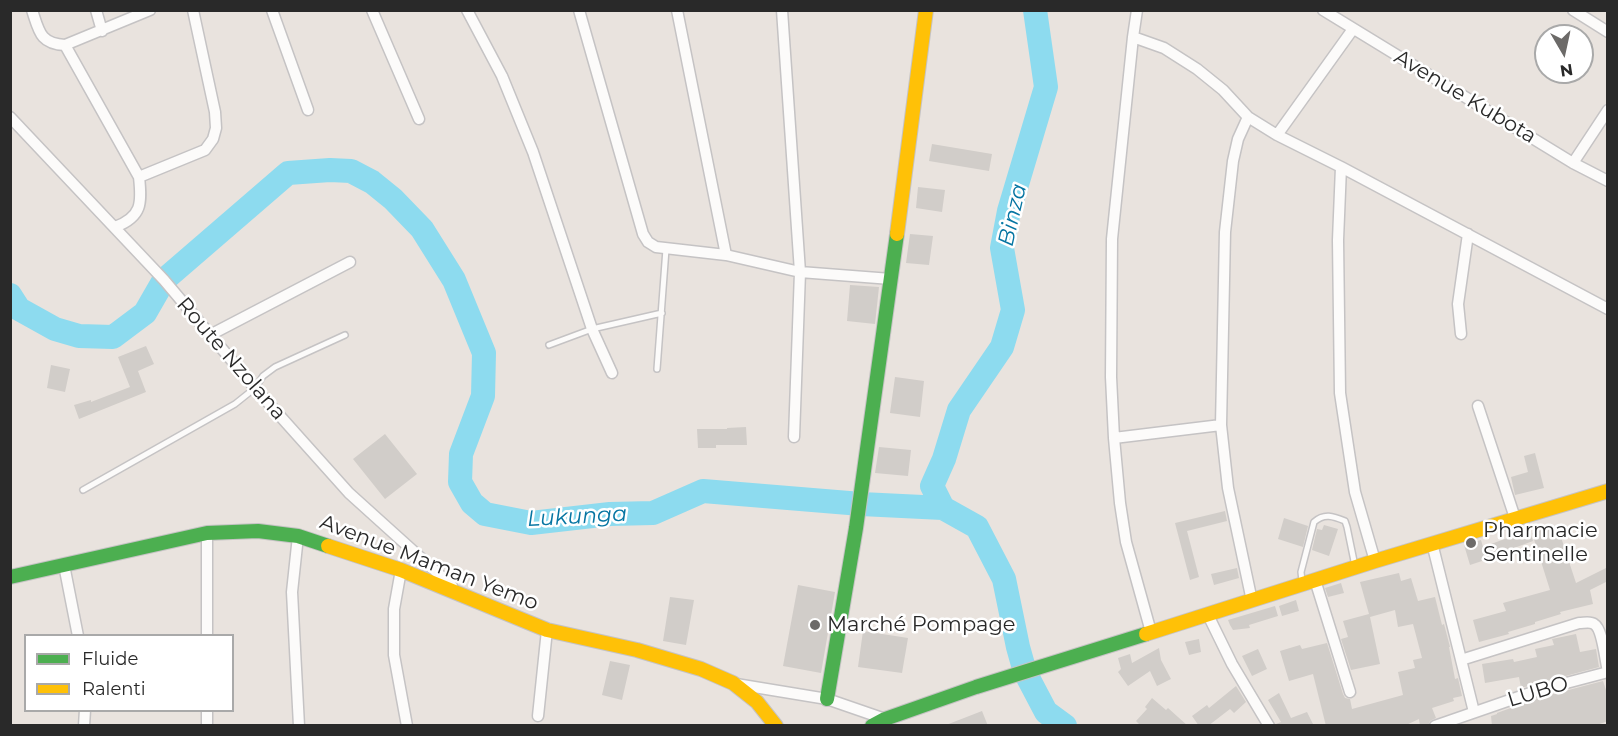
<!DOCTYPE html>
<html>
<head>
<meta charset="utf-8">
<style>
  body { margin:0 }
  #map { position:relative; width:1618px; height:736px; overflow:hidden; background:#e9e3de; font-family:Montserrat,sans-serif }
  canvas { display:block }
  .frame { position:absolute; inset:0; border:12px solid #292929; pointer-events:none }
  .legend { position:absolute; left:24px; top:634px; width:210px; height:78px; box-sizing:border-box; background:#fff; border:2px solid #a9a9a9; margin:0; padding:8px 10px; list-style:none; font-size:18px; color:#292929 }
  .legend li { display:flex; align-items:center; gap:12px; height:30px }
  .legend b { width:30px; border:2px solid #a9a9a9 }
  .north { position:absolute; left:1534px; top:24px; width:60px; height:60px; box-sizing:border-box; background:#fff; border:2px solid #a9a9a9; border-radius:50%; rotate:171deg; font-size:16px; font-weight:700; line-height:24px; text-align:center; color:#292929 }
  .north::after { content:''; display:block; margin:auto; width:21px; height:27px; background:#6c6a68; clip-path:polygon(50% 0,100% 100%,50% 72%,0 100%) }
</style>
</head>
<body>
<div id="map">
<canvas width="1618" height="736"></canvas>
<div class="frame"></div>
<ul class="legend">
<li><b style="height:8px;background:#4caf50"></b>Fluide</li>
<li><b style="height:8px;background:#ffc107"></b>Ralenti</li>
</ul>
<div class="north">N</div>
</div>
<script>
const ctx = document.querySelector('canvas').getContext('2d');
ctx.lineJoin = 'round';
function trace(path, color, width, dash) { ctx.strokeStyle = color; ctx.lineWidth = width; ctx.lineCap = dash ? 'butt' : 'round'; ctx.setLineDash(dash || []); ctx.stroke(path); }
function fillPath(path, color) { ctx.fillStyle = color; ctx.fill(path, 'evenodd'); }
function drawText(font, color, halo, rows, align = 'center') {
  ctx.font = font + ' Montserrat,sans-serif'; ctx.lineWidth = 5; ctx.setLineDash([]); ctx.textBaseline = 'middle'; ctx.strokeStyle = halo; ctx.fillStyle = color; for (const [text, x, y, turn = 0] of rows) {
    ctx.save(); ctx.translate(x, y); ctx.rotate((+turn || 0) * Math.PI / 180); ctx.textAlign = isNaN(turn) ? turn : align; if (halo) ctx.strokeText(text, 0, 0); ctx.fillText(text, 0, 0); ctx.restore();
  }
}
const river = new Path2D(`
  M10,295l9,14 36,20 24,7 34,1 32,-24 19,-33 124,-107 42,-3 21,1 21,11 21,17 29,30 32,51 30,73 -1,43 -22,58 -1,28 12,21 13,11 46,9 79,-9 43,-1 50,-22 158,13 82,4 34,19 27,52 14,68 7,25 21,40 19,14
  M943,508l-11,-22 12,-27 15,-49 43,-63 11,-37 -11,-62 7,-37 37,-124 -11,-77`);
const building = new Path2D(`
  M932,144l60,10 -3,17 -60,-10z
  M918,187l27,3 -3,22 -26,-4z
  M910,234l23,2 -4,29 -23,-2z
  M850,285l29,2 -4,37 -28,-3z
  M146,346l8,18 -16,7 8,21 -67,27 -5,-14 17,-5v2l39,-15 -12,-30z
  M51,365l19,4 -5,23 -18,-4z
  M895,377l29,4 -4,36 -30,-4z
  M746,427l1,18h-31v3h-18l-1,-19h30v-1z
  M385,434l32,40 -32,25 -32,-40z
  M879,447l32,3 -3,26 -33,-3z
  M1535,453l9,35 -29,7 -4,-18 17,-5 -4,-16z
  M1225,511l2,10 -40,10 12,46 -9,3 -15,-57z
  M1284,518l24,8 -5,21 -25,-8z
  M1324,525l14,4 -9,27 -17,-6 5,-21 5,1z
  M1557,525l19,58 32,-16v14l-18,9 3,14 -33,8 1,2 -26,8v2l-27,8 1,2 -30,8 -6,-22 33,-9 -3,-8 47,-13 -18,-57z
  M1529,530l4,11 -46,17 1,1 -18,6 -6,-20 17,-5 2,7z
  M1237,568l2,10 -25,7 -3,-11z
  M1399,573l2,8 10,-3 7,23 17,-4 7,28 2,-1 6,23h-1l6,32 3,-1 4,18 -9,2 1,3 -22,7 4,10 -6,3 -2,5h-8l-1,-7 -15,7h-78l-13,-52 -24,7 -9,-30 20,-6 2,4 25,-6 16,51 2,4 5,1 2,10 51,-14 -5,-23 17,-4 -2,-8 9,-2 -9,-34 -15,3 -3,-17 -25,7 10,47 -29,6 -10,-31 7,-2 -5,-16 26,-7 -9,-32z
  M1341,583l3,10 -16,4 -3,-9z
  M798,585l37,7 -14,81 -38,-7z
  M670,597l24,3 -8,45 -23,-4z
  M1296,600l3,11 -17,5 -3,-10z
  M1275,606l3,10 -29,9 1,3 -17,2 -3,-5 -2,-5z
  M863,631l45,7 -6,35 -44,-6z
  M1576,634l4,18 16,-3 3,18 -78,21 -2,-11 -34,6 -3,-19 31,-5 1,3 23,-5 -2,-8 19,-4 -2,-6z
  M1199,639l2,13 -12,3 -4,-13z
  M1159,648l2,12 10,19 -14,7 -7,-15 -22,15 -10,-14 3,-3 -3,-11 12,-4 2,9z
  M1258,649l9,20 -15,7 -10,-20z
  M610,661l20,4 -8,35 -20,-5z
  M1603,681l5,15v25l-14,5h-102l-1,-10 6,-2v-1l41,-15z
  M1236,686l10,16 -12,11 -4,-4 -22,17h-9l-7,-10 15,-11 2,3z
  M1279,693l12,25 16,-6 7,14h-38v-2l5,-2 -13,-22z
  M1152,698l14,12 2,-2 20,18h-47l-5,-5 11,-12 -2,-2z
  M982,711l6,15h-42v-1z`);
const lane = new Path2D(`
  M549,345l43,-16 70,-16
  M657,369l9,-120
  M83,490l152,-86 20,-16 8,-12 12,-9 70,-32
  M1302,581l-1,-9 13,-50c10,-9 19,-6 31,-1l2,6 8,39`);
const street = new Path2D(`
  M32,10c7,21 8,34 33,35l85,-35
  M96,10l6,21
  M272,10l36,100
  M372,10l47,109
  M467,10l35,66 31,76 59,177 20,44
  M579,10l64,224 5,8 8,5 70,8 74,17 91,7
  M677,10l49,245
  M782,10l18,262 -6,165
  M1137,10l-4,27 -21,202 -1,138 3,61 6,65 6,39 25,90
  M1323,10l250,153 35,18
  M1573,10l35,22
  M1133,37l31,11 33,21 26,21 25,27 29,18 64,32 267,142
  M65,45l74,132c3,26 3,40 -24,50
  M10,117l154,163 91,108 94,105 103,93
  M1248,117l-10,22 -5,22 -8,71 -4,193 7,63 24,113
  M1277,135l76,-106
  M1573,163l35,-53
  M1341,167l-3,73 2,153 15,99 20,69
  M139,177l66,-27 8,-11 3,-11 -1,-16 -22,-102
  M1461,334l-3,-30 10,-70
  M210,335l140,-73
  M1478,406l37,112
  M1114,438l107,-13
  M207,533v103
  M298,536l-6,56 7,134
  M1432,543l42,169
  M64,565l14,71
  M401,570l-7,39v46l13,71
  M1315,580l35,112
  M1208,615l24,49 37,62
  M1461,660l118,-37c5,0 11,-2 15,1 9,5 11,37 14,47
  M736,684l91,15 58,20
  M207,710v16
  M538,716l9,-86
  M84,726l1,-16
  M1435,726l101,-35 72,-19`);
const fast = new Path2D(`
  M10,577l197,-44 51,-2 40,5 30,10
  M827,699l29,-171 41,-294
  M872,726l13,-7 91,-32 170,-53`);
const slow = new Path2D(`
  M897,234l29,-224
  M328,546l73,24 146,60 90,20 64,19 32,14 24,19 19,24
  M1146,634l229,-73 233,-70`);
const markers = [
  [1471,543,6,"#6c6a68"],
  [815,625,6,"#6c6a68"]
];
const streetNames = [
  ["Avenue Kubota",1465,97,31],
  ["Route Nzolana",231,359,49],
  ["Avenue Maman Yemo",429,563,21],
  ["LUBO",1538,692,-17]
];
const poiNames = [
  ["Pharmacie",1483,531],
  ["Sentinelle",1483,555],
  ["Marché Pompage",827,625]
];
const waterNames = [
  ["Binza",1013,215,-77],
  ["Lukunga",577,517,-3]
];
trace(river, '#8ddbef', 24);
fillPath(building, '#d1cdc9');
trace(lane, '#c5c3c4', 8);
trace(street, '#c5c3c4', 13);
trace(fast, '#c5c3c4', 16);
trace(slow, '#c5c3c4', 16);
trace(lane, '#fcfbfa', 5);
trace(street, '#fcfbfa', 10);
trace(fast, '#4caf50', 14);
trace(slow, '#ffc107', 14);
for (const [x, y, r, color] of markers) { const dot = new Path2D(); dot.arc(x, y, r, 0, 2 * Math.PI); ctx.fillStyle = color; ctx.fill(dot); trace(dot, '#fff', 2); }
drawText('21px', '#292929', '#fff', streetNames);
drawText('21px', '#292929', '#fff', poiNames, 'left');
drawText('italic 22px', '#0575a2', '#fff', waterNames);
</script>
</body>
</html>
